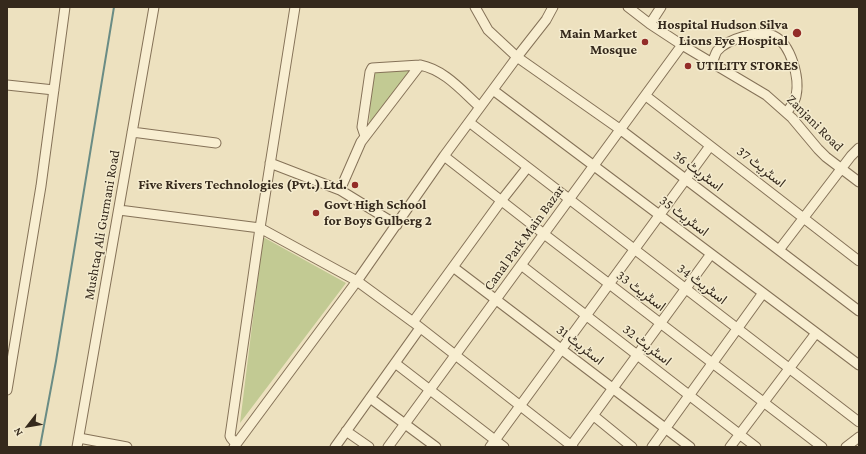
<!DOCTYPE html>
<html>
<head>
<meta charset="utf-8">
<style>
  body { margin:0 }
  #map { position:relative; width:866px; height:454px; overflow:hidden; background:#ede1bf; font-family:"Crimson Pro",serif }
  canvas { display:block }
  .frame { position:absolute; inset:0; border:8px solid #35291c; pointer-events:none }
  .north { position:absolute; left:8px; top:406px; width:40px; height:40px; -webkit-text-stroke:3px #f4ebce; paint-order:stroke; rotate:239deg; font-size:11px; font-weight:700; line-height:16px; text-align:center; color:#35291c }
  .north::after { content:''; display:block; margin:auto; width:14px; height:18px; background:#35291c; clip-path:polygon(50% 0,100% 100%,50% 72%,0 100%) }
</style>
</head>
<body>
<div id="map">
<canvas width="866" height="454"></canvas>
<div class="frame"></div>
<div class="north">N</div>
</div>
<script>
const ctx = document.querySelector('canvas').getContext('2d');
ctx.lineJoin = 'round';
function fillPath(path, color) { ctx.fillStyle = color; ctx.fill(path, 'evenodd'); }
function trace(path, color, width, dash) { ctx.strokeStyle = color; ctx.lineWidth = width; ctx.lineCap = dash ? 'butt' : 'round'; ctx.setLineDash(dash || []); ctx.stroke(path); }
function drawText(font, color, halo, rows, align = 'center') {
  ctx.font = font + ' "Crimson Pro",Vazirmatn,serif'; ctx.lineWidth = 3; ctx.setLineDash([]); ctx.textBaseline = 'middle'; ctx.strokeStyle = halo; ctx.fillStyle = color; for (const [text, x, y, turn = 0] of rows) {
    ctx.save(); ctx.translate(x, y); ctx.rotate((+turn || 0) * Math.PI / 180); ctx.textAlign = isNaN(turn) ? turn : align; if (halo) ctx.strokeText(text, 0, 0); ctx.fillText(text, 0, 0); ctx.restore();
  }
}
const green = new Path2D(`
  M374,70h40l-45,56 3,-52z
  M263,237l83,46 -106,140z`);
const stream = new Path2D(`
  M40,447l16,-86 58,-354`);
const minor = new Path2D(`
  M475,7l13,23 29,27 104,73 238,181
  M628,7l22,17 32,21 84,50 26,23 26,31 8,8 33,25
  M650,24l11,-17
  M712,63c2,-4 3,-9 5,-12 10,-12 43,-22 57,-15 17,8 26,42 22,60 -1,6 -6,11 -9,16
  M7,85l47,5
  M493,90l366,275
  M646,96l213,165
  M469,122l390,300
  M132,132l84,11
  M365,136l-3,-9 8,-55 2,-4 48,-3c25,5 42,26 60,42
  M444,156l100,78 278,213
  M270,163l70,27 57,35
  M340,190l21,-48 59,-77
  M119,210l141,18 97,53 56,41 160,125
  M779,250l72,-94 8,-8
  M521,265l235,182
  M453,267l237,180
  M413,322l88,-121 26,-33
  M395,363l109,84
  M7,390l34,-204 24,-179
  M370,398l66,49
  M594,416l38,31
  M346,431l23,16
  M79,438l48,9
  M236,444l-5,-6 -1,-2 30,-208 35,-221
  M77,447l77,-440
  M234,447l123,-166 87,-125 73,-99 29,-37 7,-13
  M335,447l85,-119
  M388,447l294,-402
  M490,447l220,-301
  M570,447l141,-193
  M652,447l111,-154
  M730,447l86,-114
  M846,447l13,-10`);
const markers = [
  [797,33,5,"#932c28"],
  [645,42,4,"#932c28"],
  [688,66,4,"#932c28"],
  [355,185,4,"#932c28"],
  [316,213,4,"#932c28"]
];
const poiNames = [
  ["Hospital Hudson Silva",788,25],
  ["Lions Eye Hospital",788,41],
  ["Main Market",637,34],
  ["Mosque",637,50],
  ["UTILITY STORES",696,66,"left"],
  ["Five Rivers Technologies (Pvt.) Ltd.",347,185],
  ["Govt High School",324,205,"left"],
  ["for Boys Gulberg 2",324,221,"left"]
];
const streetNames = [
  ["Zanjani Road",815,123,45],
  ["اسٹریٹ 37",761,167,38],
  ["اسٹریٹ 36",698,171,37],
  ["اسٹریٹ 35",684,216,37],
  ["Mushtaq Ali Gurmani Road",102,225,-80],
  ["Canal Park Main Bazar",524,238,-54],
  ["اسٹریٹ 34",702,284,37],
  ["اسٹریٹ 33",641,291,37],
  ["اسٹریٹ 31",580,345,38],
  ["اسٹریٹ 32",647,345,38]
];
fillPath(green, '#c2ca93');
trace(stream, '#6a8c85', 2);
trace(minor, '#857258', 11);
trace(minor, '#f8eed1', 9);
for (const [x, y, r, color] of markers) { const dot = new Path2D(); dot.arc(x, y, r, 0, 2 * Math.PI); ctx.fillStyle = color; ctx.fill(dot); trace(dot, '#f4ebce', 1.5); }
drawText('bold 14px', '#35291c', '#f4ebce', poiNames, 'right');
drawText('14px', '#35291c', '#f4ebce', streetNames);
</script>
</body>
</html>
